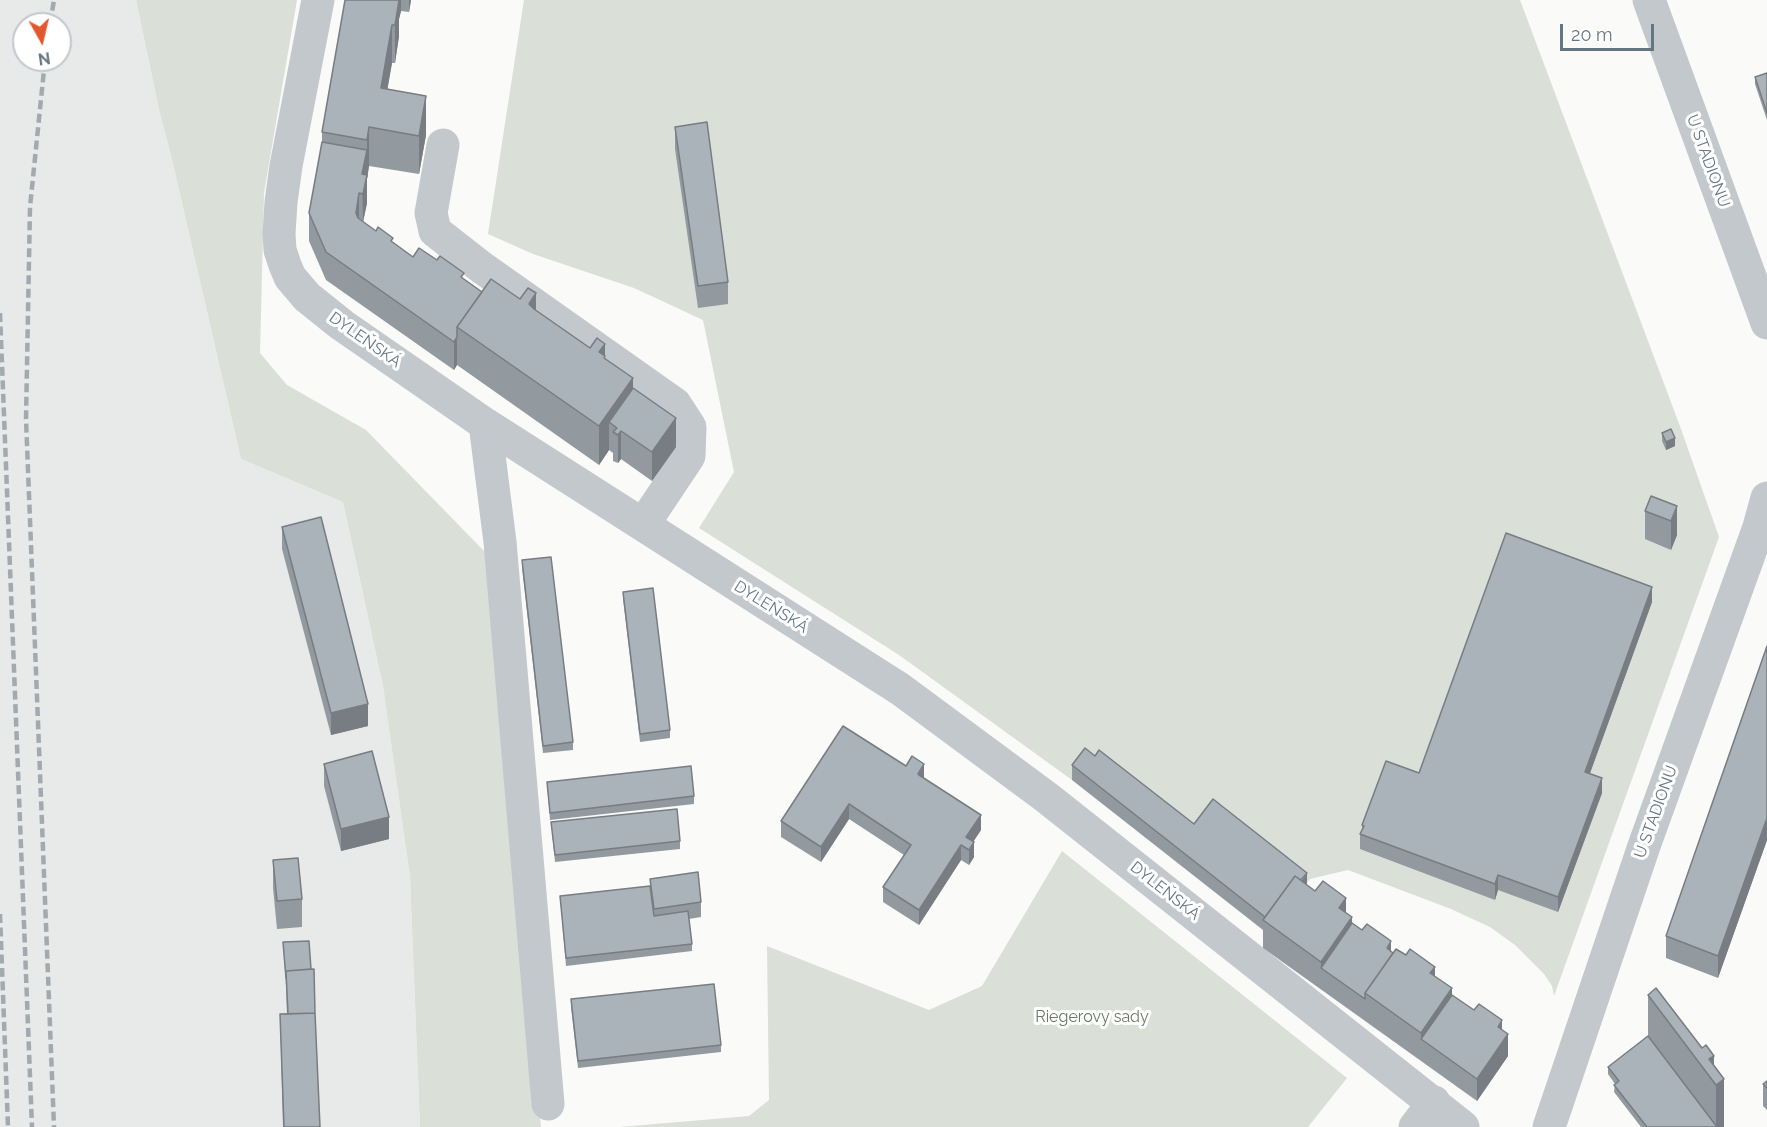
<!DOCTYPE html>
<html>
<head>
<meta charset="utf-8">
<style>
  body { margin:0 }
  #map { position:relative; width:1767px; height:1127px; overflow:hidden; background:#fafaf8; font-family:Raleway,sans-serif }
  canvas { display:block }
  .north { position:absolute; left:12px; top:12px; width:60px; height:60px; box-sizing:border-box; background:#fff; border:2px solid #c1c8cd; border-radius:50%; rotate:172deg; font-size:16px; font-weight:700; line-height:24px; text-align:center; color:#657683 }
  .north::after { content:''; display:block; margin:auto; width:21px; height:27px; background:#e4572e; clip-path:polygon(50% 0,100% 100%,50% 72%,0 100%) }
  .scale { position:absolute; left:1560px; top:24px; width:94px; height:27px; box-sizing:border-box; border:3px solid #657683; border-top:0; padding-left:8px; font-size:18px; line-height:21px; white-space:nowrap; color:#657683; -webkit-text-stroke:4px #fff; paint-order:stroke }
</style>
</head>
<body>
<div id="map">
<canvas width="1767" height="1127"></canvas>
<div class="north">N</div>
<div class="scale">20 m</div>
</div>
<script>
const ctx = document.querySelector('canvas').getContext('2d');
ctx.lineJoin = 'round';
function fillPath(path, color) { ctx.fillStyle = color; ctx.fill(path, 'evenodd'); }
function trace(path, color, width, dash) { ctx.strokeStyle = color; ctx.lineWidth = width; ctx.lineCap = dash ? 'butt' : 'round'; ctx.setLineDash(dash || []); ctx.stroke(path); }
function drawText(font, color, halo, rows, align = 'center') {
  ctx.font = font + ' Raleway,sans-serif'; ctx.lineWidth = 6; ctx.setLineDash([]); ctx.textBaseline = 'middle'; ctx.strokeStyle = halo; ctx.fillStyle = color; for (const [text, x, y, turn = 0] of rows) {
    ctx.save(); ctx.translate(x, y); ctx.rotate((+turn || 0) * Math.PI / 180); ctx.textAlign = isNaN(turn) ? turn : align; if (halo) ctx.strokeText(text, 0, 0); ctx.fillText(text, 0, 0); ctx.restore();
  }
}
const built = new Path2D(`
  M0,0h136l24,114 11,41 70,304 102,43 40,184 27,191 10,250h-420zM24,24h36v36h-36z`);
const green = new Path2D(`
  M136,0h161l-33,193 -4,160 27,32 79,45 121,124 54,573h-121l-10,-250 -27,-191 -40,-184 -102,-43 -70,-304 -11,-41z
  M524,0h996l161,429 38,108 -165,459 -2,-10 -8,-12 -29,-29 -25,-18 -39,-18 -103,-39 -38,9 -5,6 -32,-37 -52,-44 -27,34 -110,-75 -12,17 -173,-125 -200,-127 35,-56 -31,-152 -69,-32 -101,-34 -45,-20z
  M1062,851l285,227 -39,49h-688l129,-11 20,-16 -2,-154 162,64 53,-24z`);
const minor = new Path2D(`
  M318,0l-32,166 -5,36 -2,32 1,16 5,15 5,12 17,20 35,28 143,99 415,265 146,108 417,330
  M1649,0l118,323
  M443,145l-12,68 4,18 46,36 194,137 15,23 -1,29 -46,69
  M485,424l15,118 48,562
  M1415,1127l19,-25
  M1549,1127l95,-281 115,-319 8,-29`);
const rail = new Path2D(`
  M50,24l4,-24
  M45,60l-15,147 -4,212 28,708
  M0,313l32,814
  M0,914l8,213`);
const wall = new Path2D(`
  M345,0h66l-2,12 -8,-1 -2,8v17l-4,27h-3l-5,26 39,46 -7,39 -50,-8 -2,13v24l-4,19h-1l51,35 51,22 18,13 54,18 69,49 28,29 43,59 -24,34 -31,-22 -3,4 -5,-2v-8l-4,-3 -10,15 -142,-100 -3,5 -128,-90 -17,-39v-28l13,-71v-10z
  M1767,73v47l-12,-36v-7z
  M675,127l53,155v22l-30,4 -23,-159z
  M1662,433l13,13 -9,4 -4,-9z
  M1677,506v29l-6,15 -26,-11v-28z
  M282,527l86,199 -37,9 -49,-186z
  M522,560l51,182v8l-30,3 -21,-185z
  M623,592l47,138v8l-30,4 -17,-143z
  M1652,602l-62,171 12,20 -44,119 -60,-22 -3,10 -135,-51v-15l2,-5v-4l57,-52z
  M1767,646v194l-49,138 -52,-20v-22z
  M1095,756l99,68 113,61 39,28 6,10 39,29 44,24 17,19 50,35 6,26 -31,45 -214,-153v-18l-191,-150v-15z
  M324,764l65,75 -48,12 -17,-65z
  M924,779l57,51 -8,11 1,16 -5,8 -8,-5 -42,65 -36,-23v-15l21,-32 -55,-36 -28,43 -40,-25v-16z
  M547,782l147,14v8l-144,16z
  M551,822l129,19v8l-125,13z
  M273,860l29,39v28l-25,2 -4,-41z
  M650,879l51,23v15l-12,2 3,25v7l-126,15 -6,-70 90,-10z
  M283,942l37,185h-37l-3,-113h7l-1,-28z
  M1648,995l66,71 10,61h-83l-27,-35 1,-8 -7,-10v-7l40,-31z
  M571,999l150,46v7l-143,16 -7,-61z
  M1767,1081v29l-4,-4v-22z`);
const shadedWall = new Path2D(`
  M396,0h5v11l-2,8v17l-4,27v-38z
  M409,0h2l-2,12z
  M392,25v38l-11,64v-39z
  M426,96v39l-7,39v-38z
  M369,127v39l-2,13v24l-4,19 -1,-48 5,-24v-10z
  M359,193v28l-3,-8z
  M536,293v38l-7,-27z
  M457,337v28l-3,5v-28z
  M605,344v50l-6,-42z
  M633,378v38l-12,15v28l-3,4v-28l-1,-7 -8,-6v28l-10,15v-39z
  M676,418v29l-24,34v-29z
  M1675,438v8l-9,4v-8z
  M1677,506v29l-6,15v-29z
  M1652,587v15l-67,185v-15z
  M368,704v22l-37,9v-22z
  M924,764v15l-6,10v-15z
  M1602,778v15l-44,119v-15z
  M849,804v15l-28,43v-15z
  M981,815v15l-13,20 -2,-13z
  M389,817v22l-48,12v-22z
  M1767,818v22l-49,138v-22z
  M974,842v15l-5,8v-15z
  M961,845v15l-42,65v-15z
  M1307,873v15l-36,38z
  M1498,875v15l-3,10v-16z
  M1346,898v28l6,-9v28l-31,23v22v-28l18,-54z
  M1391,941v21l-4,-14z
  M1435,967v28l-5,-22z
  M1452,988v29l-31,22v-6z
  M1502,1020v22l-4,-15z
  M1508,1034v22l-31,45v-22z
  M1714,1056v26l-5,-23z
  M1724,1079v48h-8v-42z`);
const building = new Path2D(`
  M345,0h54l-4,25h-3l-11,63 45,8 -7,40 -50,-9 -2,13 -45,-8z
  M1767,73v40l-12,-36z
  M707,122l21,160 -30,4 -23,-159z
  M322,142l45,8 -5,24 5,1 -4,19 -4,-1 -3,20 2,5 18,13 2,-4 15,11 -2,3 22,16 6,-9 18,12 3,-4 24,17 -3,4 21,15 -25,35v10l-3,5 -128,-90 -17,-39z
  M491,279l29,20 8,-11 8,5 -7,11 5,5 56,39 7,-10 8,6 -6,8 6,4 -1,2 29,20 -34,48 -142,-99z
  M633,388l43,30 -24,34 -31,-21 -3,4 -5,-3 4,-4 -8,-6z
  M1671,429l4,9 -9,4 -4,-9z
  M1651,496l26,10 -6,15 -26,-10z
  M321,517l47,187 -37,9 -49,-186z
  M1506,533l146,54 -67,185 17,6 -44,119 -60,-22 -3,9 -135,-50 4,-8 -2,-1 24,-64 33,12z
  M551,557l22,185 -30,4 -21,-186z
  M653,588l17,142 -30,4 -17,-142z
  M1767,646v172l-49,138 -52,-20z
  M843,726l63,40 6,-10 12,8 -6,10 1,1 62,40 -15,22 8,5 -5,8 -8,-5 -42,65 -36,-23 28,-42 -62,-41 -28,43 -40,-26z
  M1085,748l10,8 4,-6 95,74 19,-25 94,74 -6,7 -6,-4 -30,41 -193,-152z
  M372,751l17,66 -48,12 -17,-65z
  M691,766l3,30 -144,17 -3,-31z
  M677,809l3,32 -125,14 -4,-33z
  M298,858l4,41 -25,2 -4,-41z
  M698,872l3,30 -47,7 -4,-30z
  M1295,876l20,15 8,-10 23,17 -7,10 13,9 -31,45 -58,-42z
  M650,886l4,30 34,-5 4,33 -126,14 -6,-62z
  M1352,923l10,7 5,-6 24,17 -4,7 6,5 -28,40v6l-44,-31z
  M309,941l2,28 -25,2v7l-3,-36z
  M1396,949l10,6 4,-6 25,18 -5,6 22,15 -31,45 -56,-40z
  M314,969l1,44 -27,1 -2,-43z
  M714,984l7,61 -143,16 -7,-62z
  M1656,988l46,60 4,-3 8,11 -5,3 15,20 -8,6 -68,-90z
  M1452,995l22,15 5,-6 23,16 -4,7 10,7 -31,45 -56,-40z
  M315,1013l5,114h-36l-4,-113z
  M1648,1036l69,91h-70l-33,-42 5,-4 -11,-14z
  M1767,1081v7l-4,-4z`);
const streetNames = [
  ["U STADIONU",1708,161,70],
  ["DYLEŇSKÁ",365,340,35],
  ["DYLEŇSKÁ",771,607,32],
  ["U STADIONU",1656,812,-70],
  ["DYLEŇSKÁ",1165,891,38]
];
const parkNames = [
  ["Riegerovy sady",1092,1017]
];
fillPath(built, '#e8e9e9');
fillPath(green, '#dadfd7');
trace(minor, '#c3c8cc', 33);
trace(rail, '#a2aab0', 4.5, [9, 4.5]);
fillPath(wall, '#929a9f');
fillPath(shadedWall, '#777d82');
fillPath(building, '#aab3b9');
trace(building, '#777d82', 1.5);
drawText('16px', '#657683', '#fff', streetNames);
drawText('16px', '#687a64', '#fff', parkNames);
</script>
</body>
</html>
